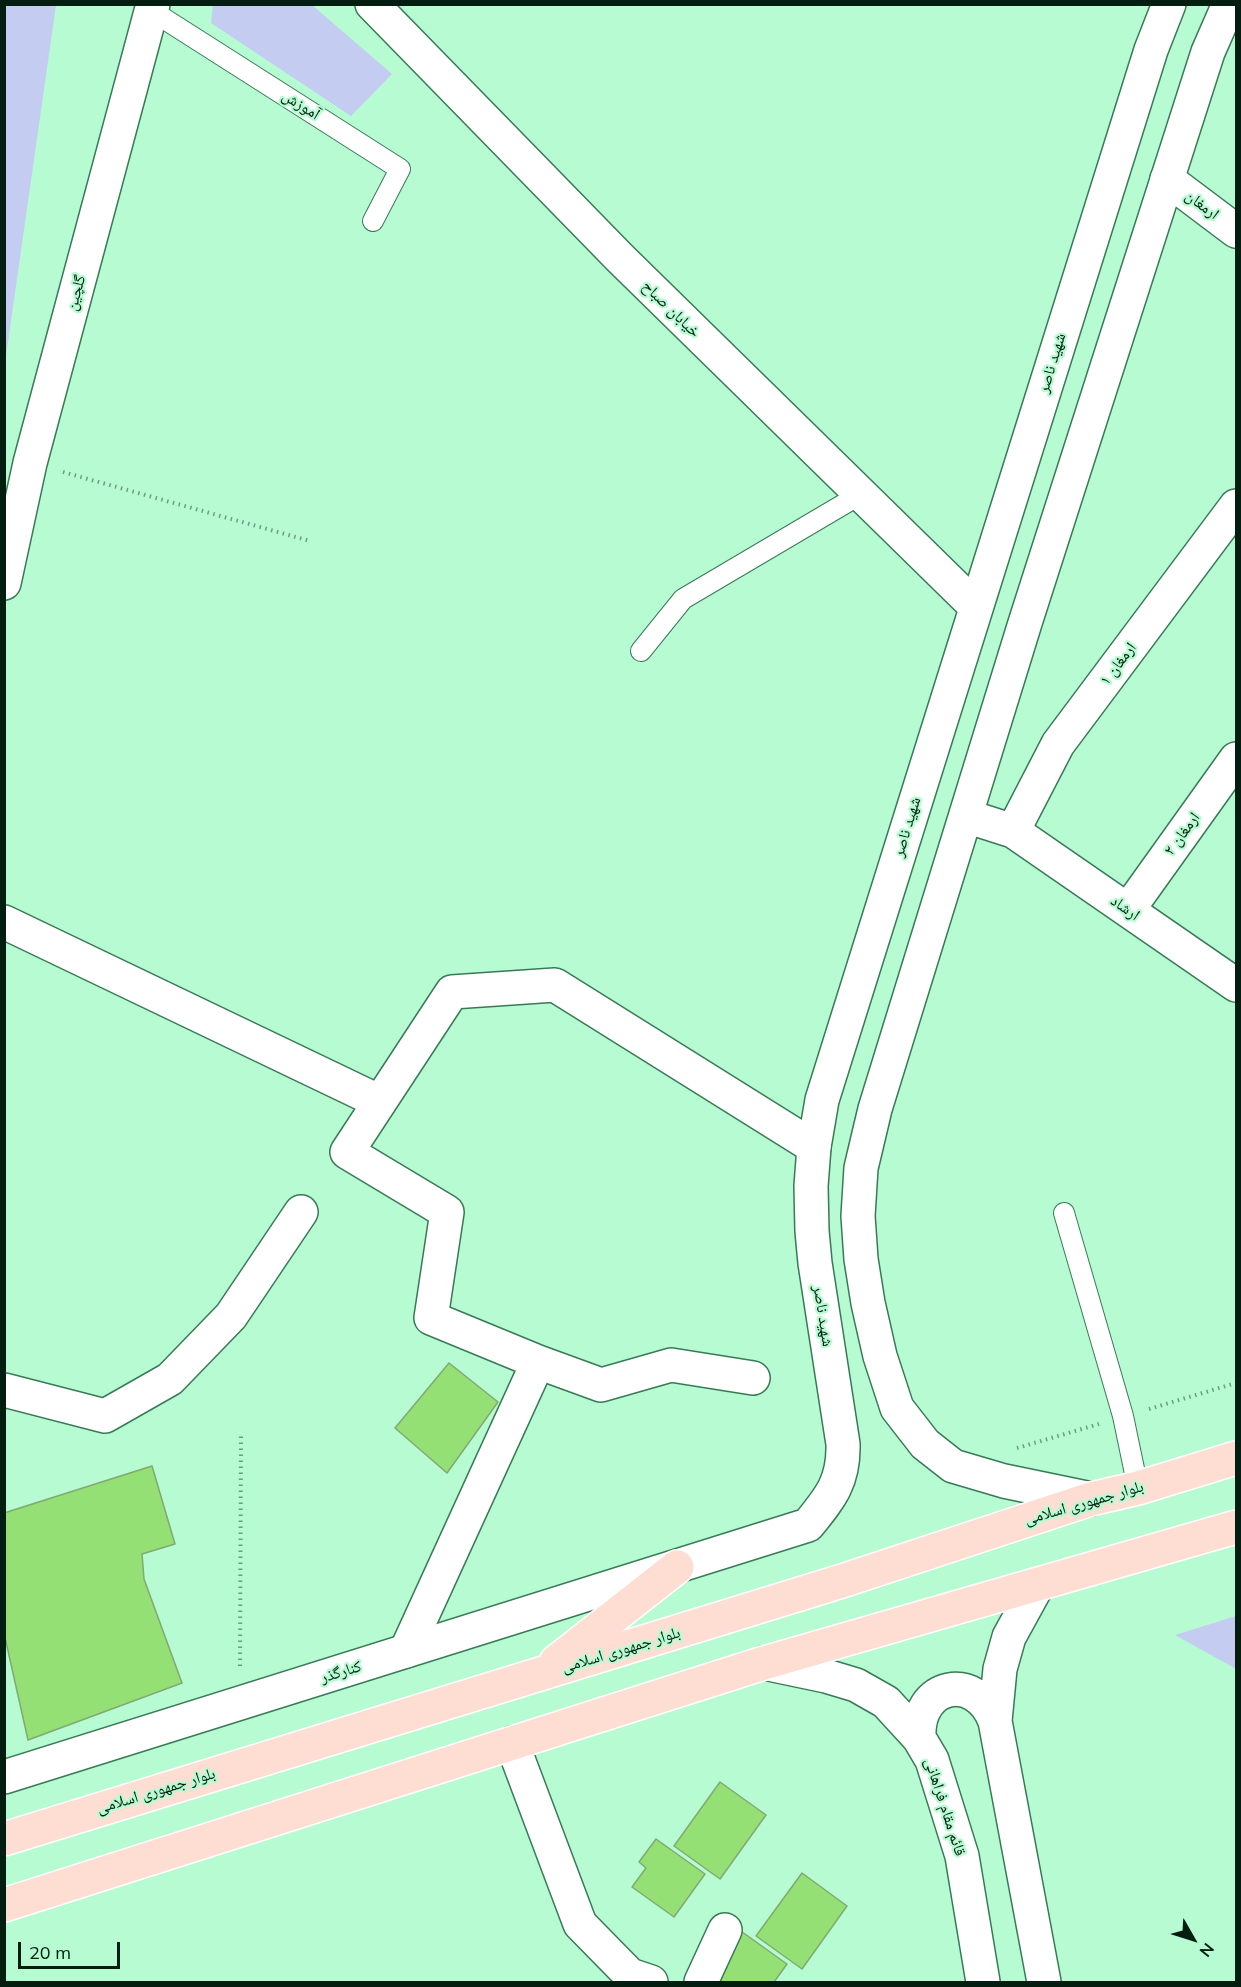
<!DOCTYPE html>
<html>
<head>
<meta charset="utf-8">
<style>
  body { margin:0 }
  #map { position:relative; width:1241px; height:1987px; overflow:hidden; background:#b6fbd1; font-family:Mulish,sans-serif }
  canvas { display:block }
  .frame { position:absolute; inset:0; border:6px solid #031e10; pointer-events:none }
  .north { position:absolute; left:1163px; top:1909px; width:60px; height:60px; -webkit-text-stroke:4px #b6fbd1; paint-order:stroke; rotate:129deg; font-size:16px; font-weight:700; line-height:24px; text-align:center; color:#031e10 }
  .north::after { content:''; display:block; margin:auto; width:21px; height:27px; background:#031e10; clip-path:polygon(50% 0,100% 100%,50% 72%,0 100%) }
  .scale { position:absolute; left:18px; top:1942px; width:102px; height:27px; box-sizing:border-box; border:3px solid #031e10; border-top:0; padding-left:8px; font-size:18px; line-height:21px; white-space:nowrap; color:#031e10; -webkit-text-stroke:4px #b6fbd1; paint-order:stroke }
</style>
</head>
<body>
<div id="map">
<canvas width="1241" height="1987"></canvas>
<div class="frame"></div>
<div class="north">N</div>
<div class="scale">20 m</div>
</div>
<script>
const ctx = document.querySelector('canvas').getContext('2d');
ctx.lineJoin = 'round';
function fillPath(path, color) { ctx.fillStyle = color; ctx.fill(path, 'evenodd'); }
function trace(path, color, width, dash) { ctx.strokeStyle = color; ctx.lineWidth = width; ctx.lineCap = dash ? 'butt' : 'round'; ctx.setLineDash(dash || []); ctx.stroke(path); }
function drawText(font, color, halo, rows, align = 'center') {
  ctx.font = font + ' Mulish,"Noto Naskh Arabic",sans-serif'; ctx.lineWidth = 4.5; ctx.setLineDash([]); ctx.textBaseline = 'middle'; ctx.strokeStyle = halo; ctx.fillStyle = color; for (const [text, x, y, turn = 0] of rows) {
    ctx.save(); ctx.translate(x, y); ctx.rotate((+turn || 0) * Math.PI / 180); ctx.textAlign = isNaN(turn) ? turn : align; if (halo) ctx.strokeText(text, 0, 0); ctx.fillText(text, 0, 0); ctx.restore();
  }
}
const green = new Path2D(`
  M5,4l51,1 -51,358 -1,-358z
  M213,5h99l80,69 -41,42 -140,-93z
  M1236,1616v53l-61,-34z`);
const building = new Path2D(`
  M449,1363l49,39 -51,71 -52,-45z
  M152,1466l23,78 -33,10 2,25 38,104 -154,57 -24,-107v-120z
  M720,1782l46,33 -46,64 -46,-33z
  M656,1839l49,35 -31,43 -42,-30 14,-19 -7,-6z
  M802,1873l45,33 -45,63 -46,-33z
  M738,1929l49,35 -13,18h-54l-6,-5z`);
const path = new Path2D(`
  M63,472l247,69
  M1149,1409l87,-26
  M1017,1448l82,-24
  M240,1666l1,-230`);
const service = new Path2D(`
  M152,11l248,158 -27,52
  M641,651l42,-52 178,-105
  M1064,1213l59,203 15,72`);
const minor = new Path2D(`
  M1167,179l69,52
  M4,583l26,-120 123,-459
  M966,816l47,15 223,154
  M1013,831l45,-87 178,-238
  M1128,910l108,-151
  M4,922l376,180
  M538,1362l63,23 70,-20 82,13
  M4,1390l101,26 65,-37 61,-63 70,-104
  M406,1651l132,-289 -107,-44 16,-106 -100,-60 105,-160 103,-7 259,162
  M512,1743l68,181 50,51 21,7
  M701,1982l24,-52`);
const tertiary = new Path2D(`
  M372,4l248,254 356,349
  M1037,1586l-28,51 -9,32 -5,52 49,261
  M764,1663l62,13 30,9 30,17 33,36 13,22 30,96 21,126
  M919,1738c-3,-55 57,-67 76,-17`);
const secondary = new Path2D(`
  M1091,1499l-87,-18 -51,-15 -28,-22 -28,-36 -17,-52 -12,-53 -7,-44 -3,-43 3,-48 14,-59 150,-486 183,-571 21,-48
  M4,1777l804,-252c23,-28 36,-44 35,-81l-28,-181 -3,-32 -1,-45 3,-39 8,-47 329,-1050 18,-46`);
const primary = new Path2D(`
  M556,1662l121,-95
  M4,1839l838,-258 249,-82 47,-11 98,-30
  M4,1905l760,-242 472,-136`);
const streetNames = [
  ["آموزش",301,105,32],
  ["ارمغان",1202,205,37],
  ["گلچین",76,293,-75],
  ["خیابان صباح",671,309,44],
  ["شهید ناصر",1052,363,-73],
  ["ارمغان ۱",1118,664,-53],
  ["شهید ناصر",907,827,-73],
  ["ارمغان ۲",1182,834,-54],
  ["ارشاد",1125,908,35],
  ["شهید ناصر",823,1316,81],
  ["بلوار جمهوری اسلامی",1084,1503,-16],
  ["بلوار جمهوری اسلامی",621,1650,-17],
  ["کنارگذر",341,1672,-17],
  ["بلوار جمهوری اسلامی",156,1791,-17],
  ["قائم مقام فراهانی",945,1807,72]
];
fillPath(green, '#c5ccf2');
fillPath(building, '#95e075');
trace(building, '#81a972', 1.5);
trace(service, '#387a56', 22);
trace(minor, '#387a56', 36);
trace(tertiary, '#387a56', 36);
trace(secondary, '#387a56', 36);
trace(primary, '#fff', 36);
trace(path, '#6b9e80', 4, [1.5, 4.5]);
trace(service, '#fff', 20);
trace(minor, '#fff', 33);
trace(tertiary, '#fff', 33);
trace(secondary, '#fff', 33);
trace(primary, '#feddd3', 33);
drawText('16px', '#031e10', '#b6fbd1', streetNames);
</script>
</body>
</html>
